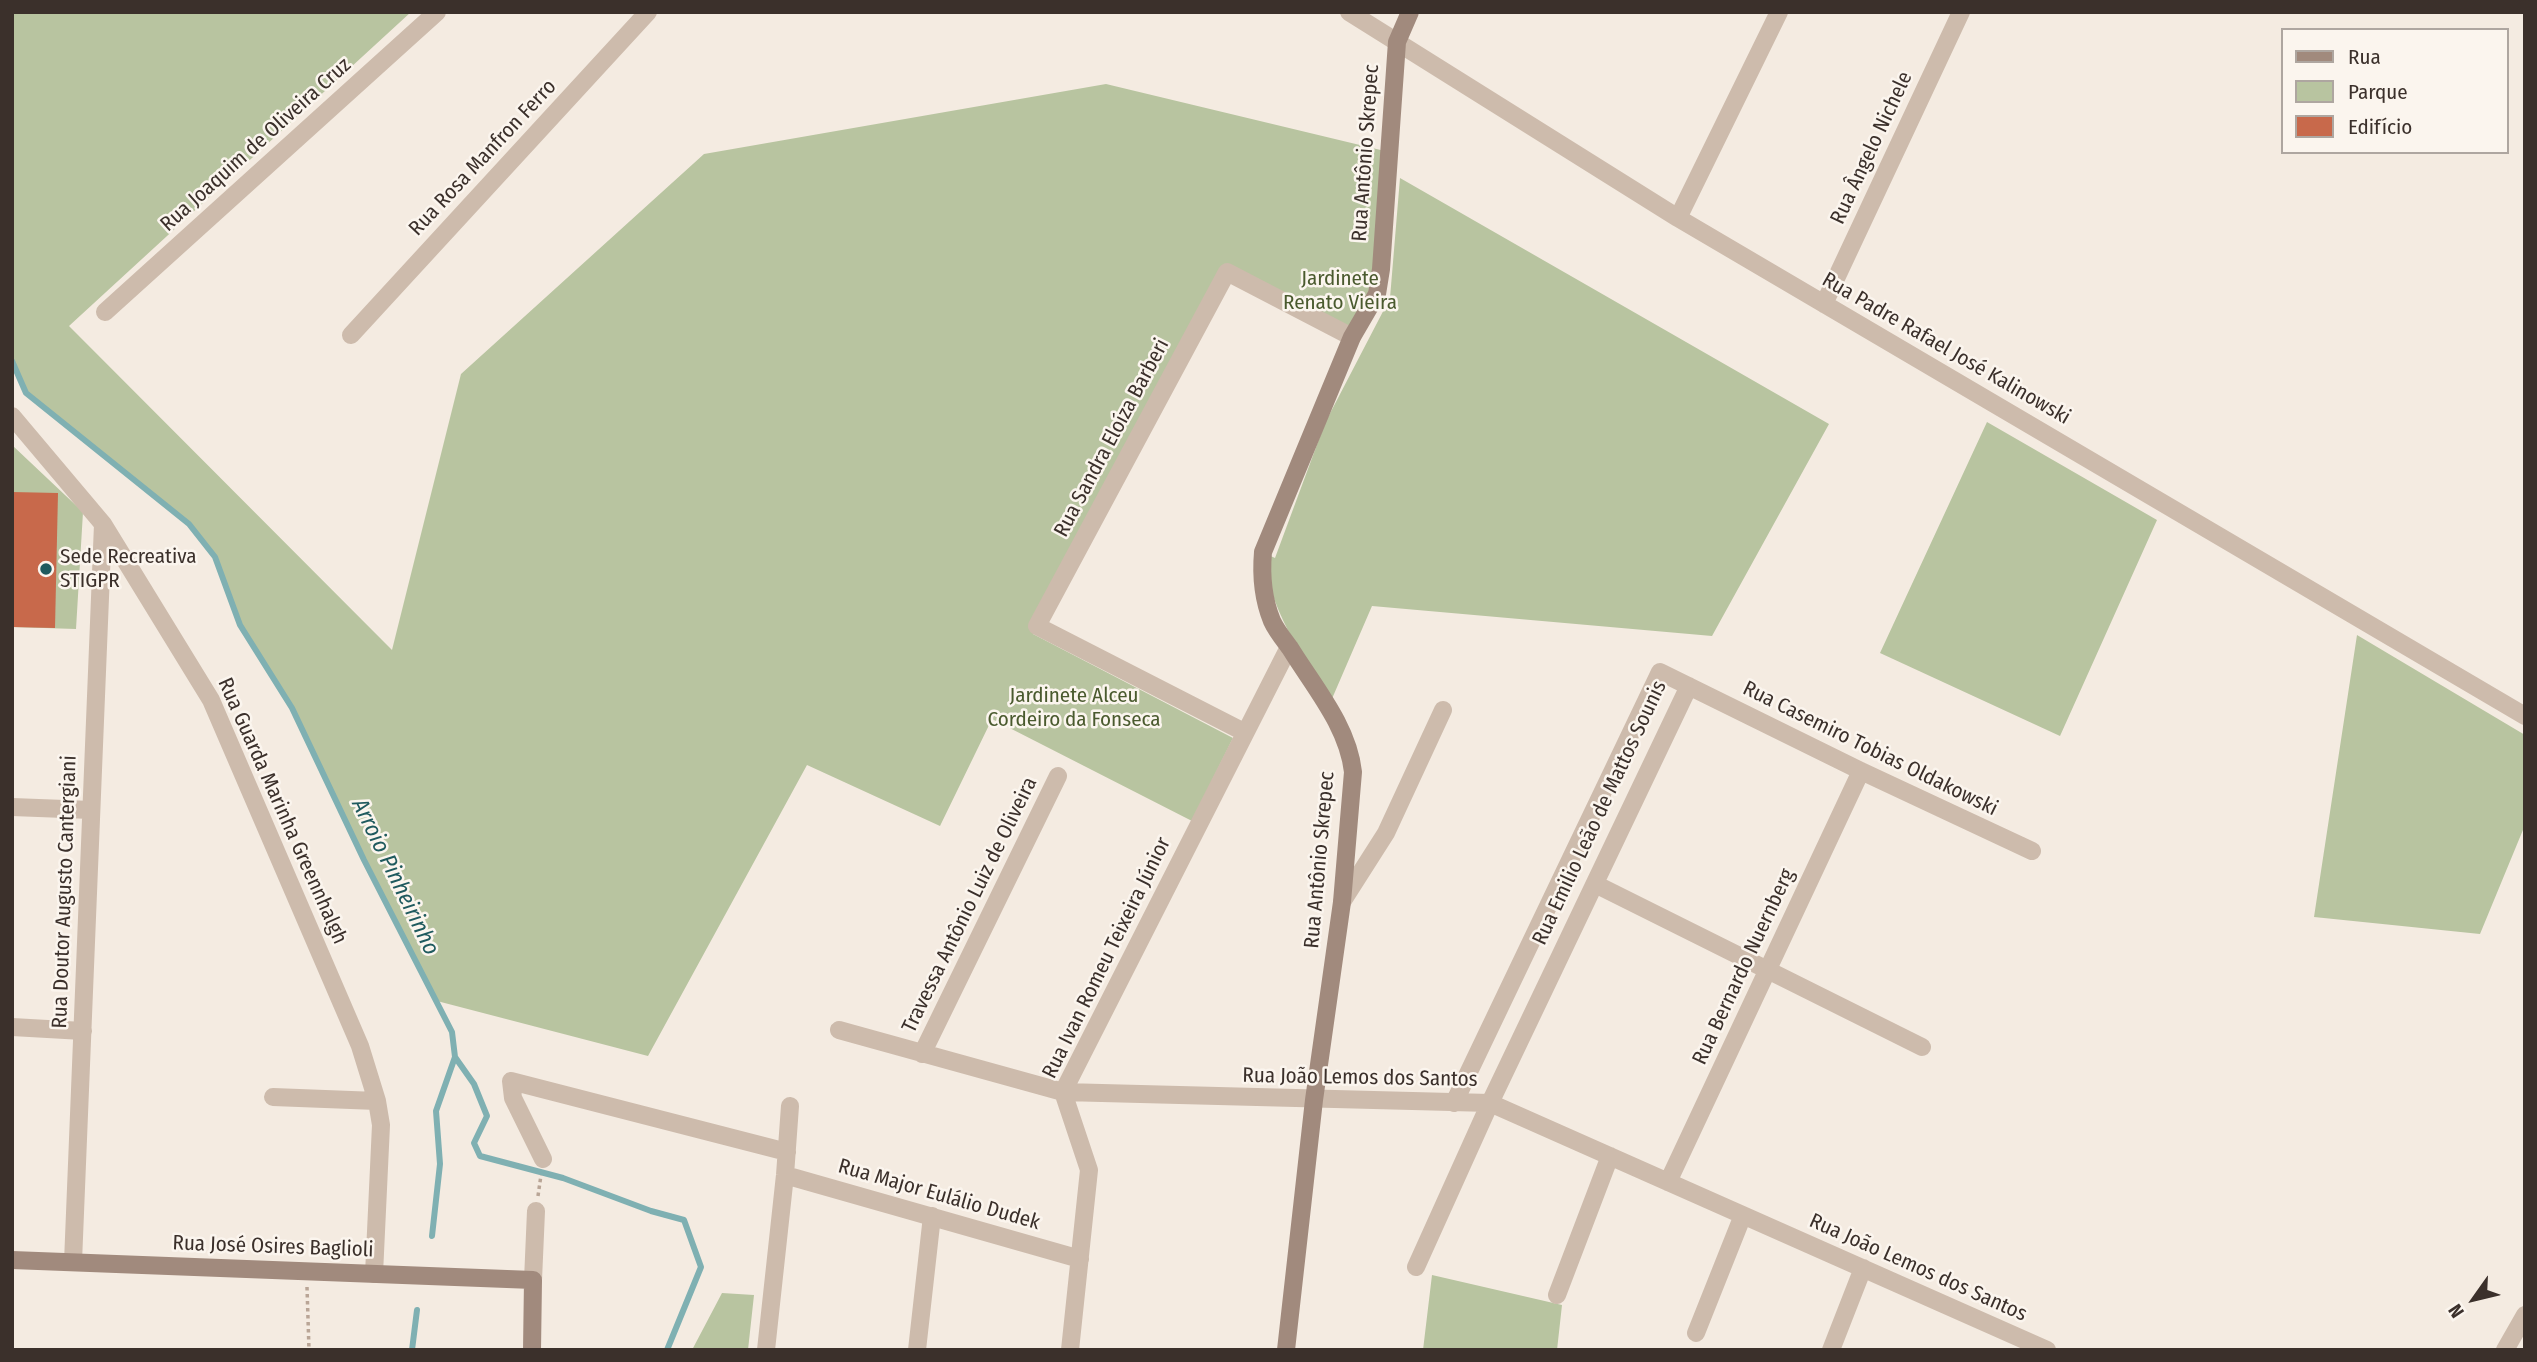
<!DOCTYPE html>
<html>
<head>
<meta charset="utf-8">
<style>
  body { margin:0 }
  #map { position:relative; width:2537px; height:1362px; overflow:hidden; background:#f4ebe1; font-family:"Fira Sans Condensed",sans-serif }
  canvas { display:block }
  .frame { position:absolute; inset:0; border:14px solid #3b302b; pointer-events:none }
  .legend { position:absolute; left:2281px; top:28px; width:228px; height:126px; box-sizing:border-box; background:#fbf5ee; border:2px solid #aea6a0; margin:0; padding:9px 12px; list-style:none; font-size:21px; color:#3b302b }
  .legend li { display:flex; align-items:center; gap:14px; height:35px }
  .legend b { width:35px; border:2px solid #aea6a0 }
  .north { position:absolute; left:2439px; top:1264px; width:70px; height:70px; -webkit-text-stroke:5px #fbf5ee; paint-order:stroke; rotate:236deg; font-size:19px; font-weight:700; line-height:28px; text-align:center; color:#3b302b }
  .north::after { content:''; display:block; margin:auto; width:24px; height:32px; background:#3b302b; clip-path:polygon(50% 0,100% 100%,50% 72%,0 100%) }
</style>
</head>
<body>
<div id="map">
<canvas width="2537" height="1362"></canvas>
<div class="frame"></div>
<ul class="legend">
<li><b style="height:9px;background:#a18a7d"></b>Rua</li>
<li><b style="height:19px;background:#b8c4a0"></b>Parque</li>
<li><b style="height:19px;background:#c8694b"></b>Edifício</li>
</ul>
<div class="north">N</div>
</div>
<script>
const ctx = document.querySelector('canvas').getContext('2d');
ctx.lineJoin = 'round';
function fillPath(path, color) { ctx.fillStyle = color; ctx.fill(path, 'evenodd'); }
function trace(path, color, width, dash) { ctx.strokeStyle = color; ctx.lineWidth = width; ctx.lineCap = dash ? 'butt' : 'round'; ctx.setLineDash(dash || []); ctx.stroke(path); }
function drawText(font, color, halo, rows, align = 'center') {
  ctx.font = font + ' "Fira Sans Condensed",sans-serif'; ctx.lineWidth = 5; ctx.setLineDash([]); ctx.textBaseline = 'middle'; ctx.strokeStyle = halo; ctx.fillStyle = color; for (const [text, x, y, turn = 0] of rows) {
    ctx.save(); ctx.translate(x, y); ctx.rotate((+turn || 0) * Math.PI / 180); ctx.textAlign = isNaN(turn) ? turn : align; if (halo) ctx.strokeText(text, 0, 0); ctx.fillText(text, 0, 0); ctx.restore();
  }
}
const green = new Path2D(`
  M12,12h399l-342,314 323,324 69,-276 243,-220 402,-70 283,68 -12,142 -25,43 -125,-65 -194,362 200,104 -41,83 -200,-102 -52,107 -133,-61 -159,291 -211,-55 -73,-141 -72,-151 -52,-84 -25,-68 -26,-33 -163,-131 -14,-32z
  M1400,178l429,246 -117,212 -340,-30 -41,95c-26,-41 -67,-99 -65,-147l9,4 50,-135 65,-125z
  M1987,422l170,98 -97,216 -180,-83z
  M12,445l71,67 -7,117 -64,-2z
  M2357,635l168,100v90l-45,109 -166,-17z
  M1432,1275l130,30 -5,45h-134z
  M722,1293l32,2 -6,55h-56z`);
const stream = new Path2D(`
  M12,361l14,32 163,131 26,33 25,68 52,83 72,152 88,172 3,25 19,27 13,32 -13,27 6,13 83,22 88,33 33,9 17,47 -34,83
  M432,1236l8,-72 -4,-53 19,-54
  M412,1350l5,-40`);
const building = new Path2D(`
  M12,492l46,1 -3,135 -43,-1z`);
const path = new Path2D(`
  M538,1196l3,-21
  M307,1287l2,63`);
const street = new Path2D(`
  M1349,12l329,206 847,498
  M1678,218l101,-206
  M1824,304l137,-292
  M105,312l332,-300
  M351,335l297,-323
  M12,416l91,108 108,176 149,346 17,55 4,24 -7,149
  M1244,732l-207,-106 190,-354 125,65
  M12,807l79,3
  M1595,884l327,163
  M1342,902l44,-69 57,-123
  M12,1027l71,4
  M839,1030l224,62 427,11 557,247
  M922,1054l136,-278
  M273,1097l104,4
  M1454,1103l206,-431 201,99 171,80
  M543,1159l-30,-61 -2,-17 276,71
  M785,1175l295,84
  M1668,1182l193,-411
  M73,1262l30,-738
  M1416,1267l74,-164 199,-417
  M533,1280l3,-69
  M1557,1295l53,-139
  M1696,1333l47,-118
  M766,1350l19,-175 5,-69
  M917,1350l15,-134
  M1070,1350l19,-180 -26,-78 226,-445
  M1831,1350l32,-82
  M2505,1350l20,-35`);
const secondary = new Path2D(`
  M12,1260l521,20 -1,70
  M1286,1350l28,-250 28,-198 11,-130c-5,-46 -39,-85 -63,-124 -6,-8 -14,-18 -18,-27 -9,-22 -11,-46 -9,-69l89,-215 25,-43 4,-25 16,-227 13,-30`);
const markers = [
  [46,569,7,"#1f5a5e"]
];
const streetNames = [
  ["Rua Joaquim de Oliveira Cruz",256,145,-42],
  ["Rua Ângelo Nichele",1872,148,-65],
  ["Rua Antônio Skrepec",1366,153,-86],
  ["Rua Rosa Manfron Ferro",483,158,-47],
  ["Rua Padre Rafael José Kalinowski",1946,349,30],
  ["Rua Sandra Eloíza Barberi",1112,438,-62],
  ["Rua Casemiro Tobias Oldakowski",1870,749,26],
  ["Rua Guarda Marinha Greennhalgh",282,811,66],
  ["Rua Emilio Leão de Mattos Sounis",1600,813,-65],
  ["Rua Antônio Skrepec",1320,860,-85],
  ["Rua Doutor Augusto Cantergiani",65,892,-88],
  ["Travessa Antônio Luiz de Oliveira",970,905,-64],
  ["Rua Ivan Romeu Teixeira Júnior",1107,958,-64],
  ["Rua Bernardo Nuernberg",1744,967,-65],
  ["Rua João Lemos dos Santos",1360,1078,1],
  ["Rua Major Eulálio Dudek",939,1195,16],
  ["Rua José Osires Baglioli",273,1247,2],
  ["Rua João Lemos dos Santos",1918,1268,24]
];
const parkNames = [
  ["Jardinete",1340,279],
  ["Renato Vieira",1340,303],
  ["Jardinete Alceu",1074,696],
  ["Cordeiro da Fonseca",1074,720]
];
const poiNames = [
  ["Sede Recreativa",60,557],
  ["STIGPR",60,581]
];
const waterNames = [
  ["Arroio Pinheirinho",395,877,64]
];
fillPath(green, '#b8c4a0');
trace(stream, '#7fb0b2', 6);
fillPath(building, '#c8694b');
trace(path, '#b9a596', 3.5, [3.5, 3.5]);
trace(street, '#cdbbac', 18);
trace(secondary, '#a18a7d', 18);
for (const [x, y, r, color] of markers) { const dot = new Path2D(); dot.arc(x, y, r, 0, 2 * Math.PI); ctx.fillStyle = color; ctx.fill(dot); trace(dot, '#fbf5ee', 2.5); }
drawText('21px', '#3b302b', '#fbf5ee', streetNames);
drawText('21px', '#4a5a2e', '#fbf5ee', parkNames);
drawText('21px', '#3b302b', '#fbf5ee', poiNames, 'left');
drawText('italic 23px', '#1f5a5e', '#fbf5ee', waterNames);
</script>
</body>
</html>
